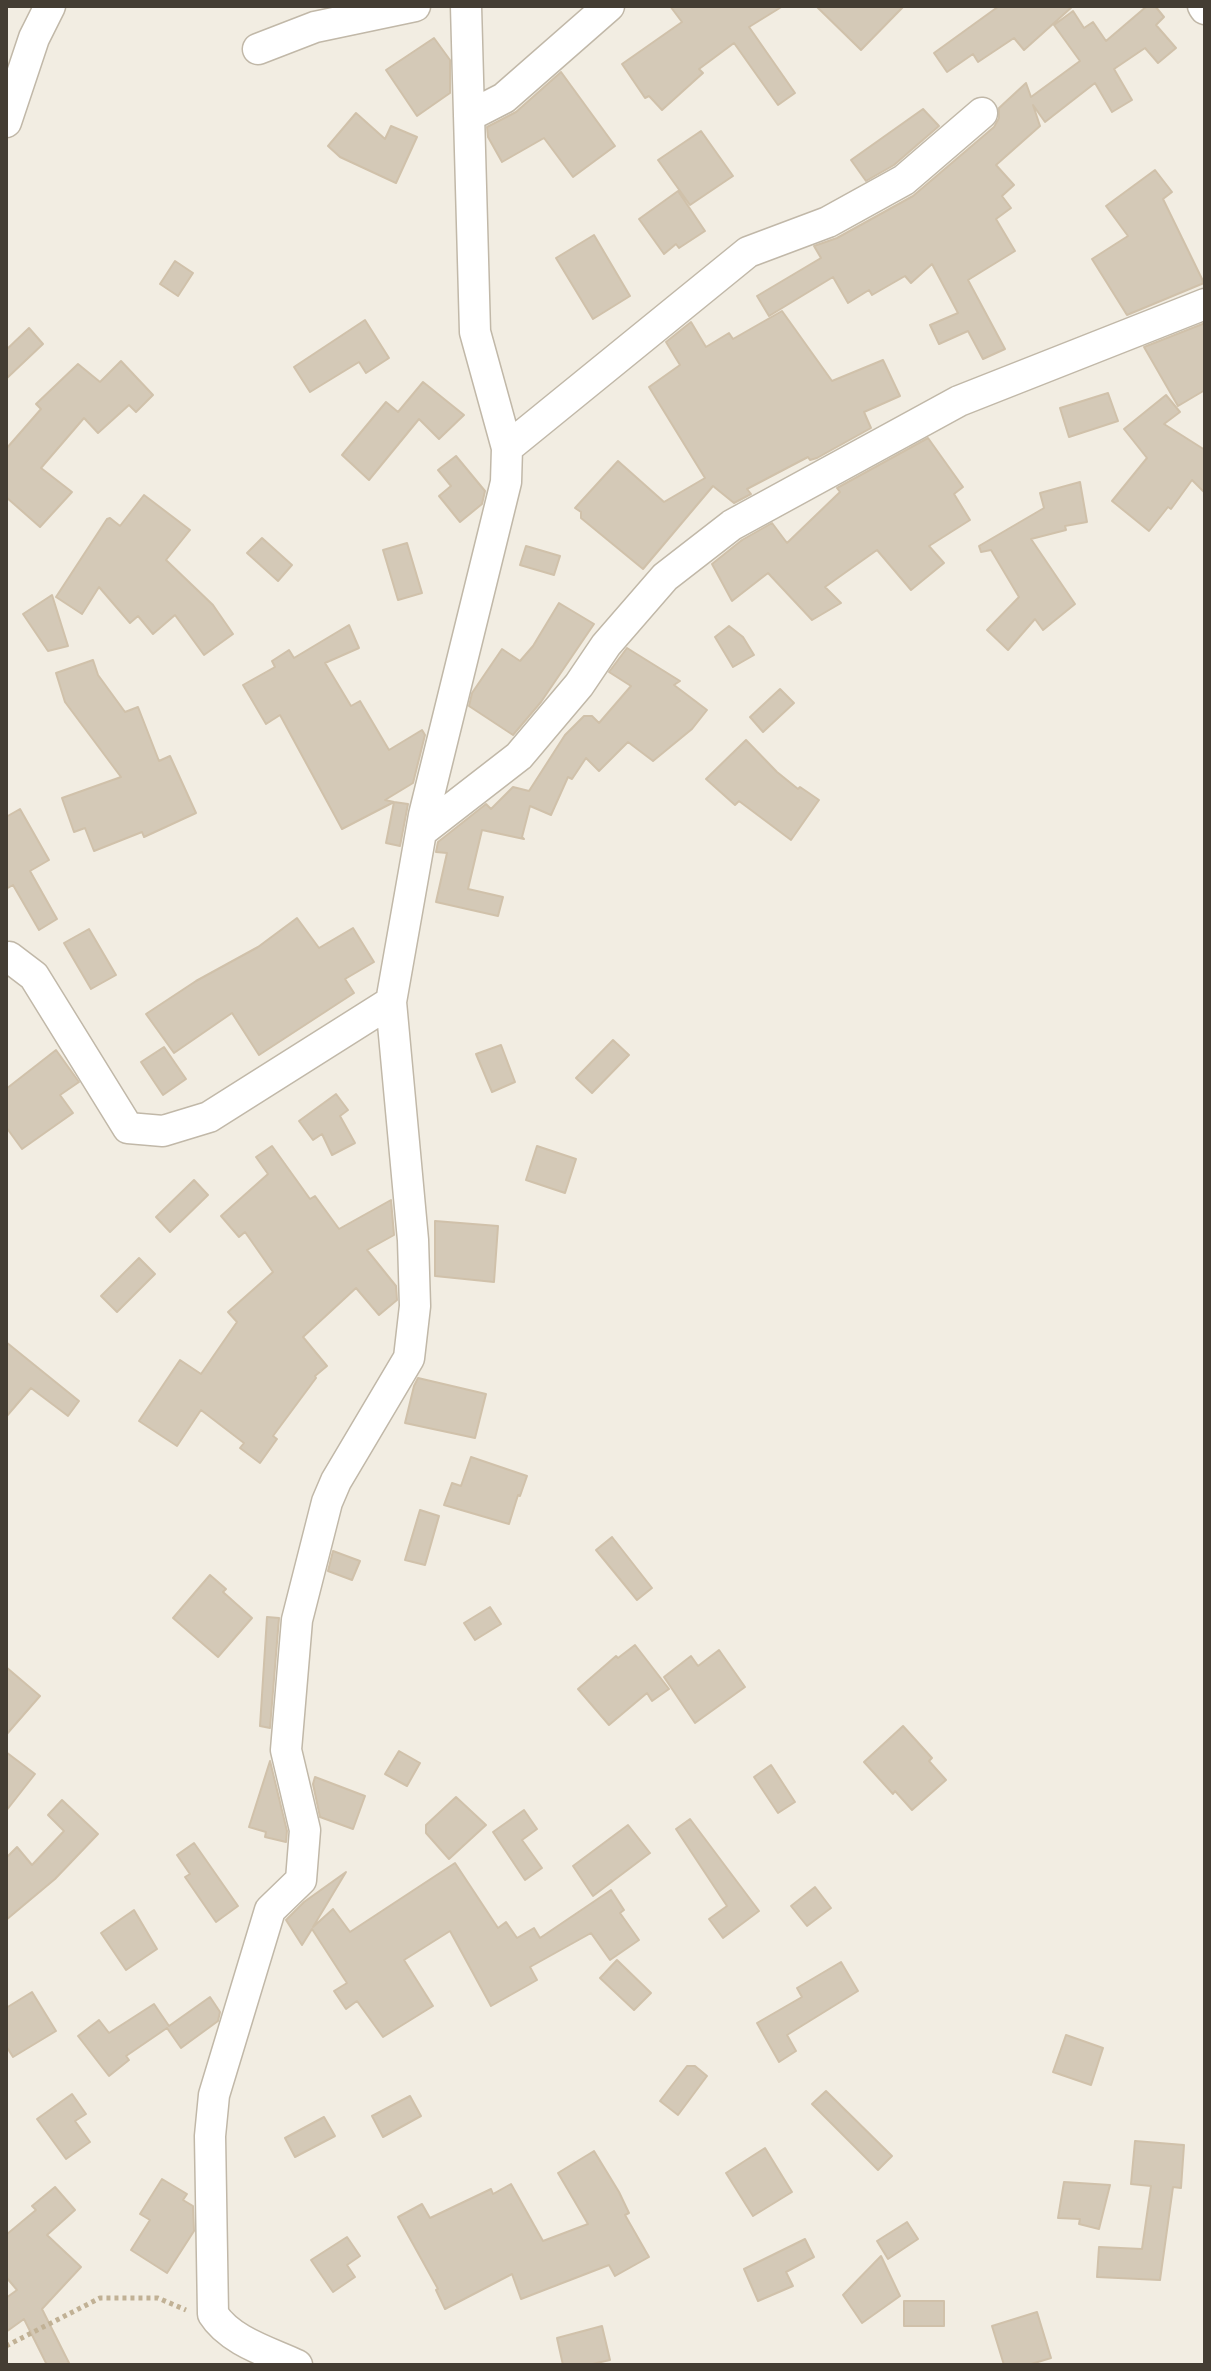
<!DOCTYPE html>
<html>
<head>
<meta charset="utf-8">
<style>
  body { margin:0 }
  #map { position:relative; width:1211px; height:2371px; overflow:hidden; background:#f2ede2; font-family:"Noto Sans",sans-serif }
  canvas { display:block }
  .frame { position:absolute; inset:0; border:8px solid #443d33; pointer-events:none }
</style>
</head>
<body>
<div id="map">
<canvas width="1211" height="2371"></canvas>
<div class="frame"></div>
</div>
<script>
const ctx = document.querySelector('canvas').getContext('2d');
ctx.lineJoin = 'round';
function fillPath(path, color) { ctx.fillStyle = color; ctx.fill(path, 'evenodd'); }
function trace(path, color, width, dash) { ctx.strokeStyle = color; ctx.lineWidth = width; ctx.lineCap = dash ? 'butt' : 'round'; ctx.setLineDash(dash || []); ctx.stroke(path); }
const building = new Path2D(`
  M670,6h113l-34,21 46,66 -17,12 -44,-62 -35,26 4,4 -41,37 -13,-14 -4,2 -23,-34 60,-42z
  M816,6h88l-43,44z
  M999,6h74l-49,44 -10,-12 -36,24 -5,-8 -26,18 -13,-19z
  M1147,6h8l9,11 -8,8 20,23 -18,15 -13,-15 -31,21 18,31 -20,12 -17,-29 -50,39 -12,-17 7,21 -44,39 18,20 -12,11 9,12 -15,11 19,32 -47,29 37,69 -22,10 -15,-28 -29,13 -9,-19 28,-12 -26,-49 -21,19 -6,-7 -33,19 -3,-5 -21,13 -15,-26 -64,39 -12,-20 64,-38 -7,-12 23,-8 76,-42 81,-69 5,-9v-10l27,-25 5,14 49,-36 -26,-36 19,-14 11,17 9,-6 13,19z
  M434,38l16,22v33l-33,23 -31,-46z
  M561,72l54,74 -42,31 -29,-39 -42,24 -14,-25 -1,-10 29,-15z
  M923,109l16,17 -45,39 -28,16 -15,-21z
  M356,113l29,26 6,-13 26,11 -21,46 -56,-26 -12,-11z
  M701,131l32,45 -43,29 -32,-45z
  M1155,170l17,22 -9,7 41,84 -77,32 -35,-56 36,-23 -22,-30z
  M678,191l27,40 -26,17 -3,-4 -12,10 -25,-35z
  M594,235l36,61 -37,23 -37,-61z
  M175,261l18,12 -15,23 -18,-12z
  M782,311l50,70 51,-21 17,36 -36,16 7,16 -54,30 -7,2 -2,-3 -61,32 4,5 -17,9 -21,-17 -70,83 -62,-51v-6l-6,-4 43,-47 46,41 41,-24 -56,-91 31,-22 -14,-23 25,-20 15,25 23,-14 4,6z
  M365,320l24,38 -23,15 -7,-11 -49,30 -16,-25z
  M1205,323v67l-27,16 -34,-59z
  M29,328l14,16 -37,35v-29z
  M121,361l32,34 -17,17 -7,-7 -31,28 -14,-15 -43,50 31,24 -32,35 -34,-30v-48l35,-40 -5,-5 42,-40 22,18z
  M423,382l41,33 -25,24 -20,-20 -50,61 -27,-25 44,-53 12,10z
  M1108,393l10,28 -49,16 -9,-29z
  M1166,395l14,17 -16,12 41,26v43l-13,-13 -21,29 -3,-2 -19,24 -37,-30 35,-43 -23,-29z
  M928,438l35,49 -9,7 16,26 -41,26 15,17 -33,27 -34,-40 -52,37 16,16 -29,17 -44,-47 -36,28 -20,-37 30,-24 30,-17 15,20 53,-51 -3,-4z
  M456,456l29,35 -3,13 -22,18 -21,-26 12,-10 -13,-16z
  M1080,482l7,40 -22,4 1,4 -35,9 44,65 -32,26 -8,-11 -27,31 -21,-20 32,-33 -28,-47 -10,2 -2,-6 65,-38 -4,-15z
  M144,495l46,35 -24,30 47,45 20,29 -29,21 -29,-40 -22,19 -15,-18 -8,7 -31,-36 -17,27 -26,-17 51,-78 3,-1 10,8z
  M262,538l30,27 -14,16 -31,-28z
  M407,543l15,50 -24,7 -15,-50z
  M526,546l34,10 -6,19 -34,-10z
  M52,595l16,51 -20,5 -25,-37z
  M559,603l35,21 -53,78 -28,33 -44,-29 3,-13 30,-44 18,12 13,-15z
  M349,625l10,23 -34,15 26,43 9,-5 29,49 33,-20 3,5 -12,48 -28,17 9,2 -52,27 -62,-114 -14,9 -23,-39 32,-18 -3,-6 17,-11 5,8z
  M729,626l14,11 11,18 -21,12 -18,-30z
  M627,648l53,33 -6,4 33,25 -15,19 -39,32 -25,-19 -29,29 -13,-13 -14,21 -4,-2 -17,38 -21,-9 -8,31 2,2 -42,-9 -14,59 35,8 -5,19 -62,-14 11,-49 -11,-1 2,-10 48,-38 5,5 22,-22 16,4 36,-56 19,-19h8l7,7 32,-37 -22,-14z
  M93,660l5,15 27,37 13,-5 21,54 11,-5 26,57 -52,24 -2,-5 -48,19 -9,-23 -11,4 -12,-34 59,-21 -56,-75 -9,-29z
  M780,689l14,14 -31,29 -13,-15z
  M746,740l31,32 21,17 2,-2 19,13 -28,40 -52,-39 -4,4 -29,-26z
  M394,802l14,2 -8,42 -14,-3z
  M20,809l29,51 -19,11 27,48 -18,11 -26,-45 -7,4v-72z
  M297,918l22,30 34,-20 21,34 -29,17 9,14 -95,62 -27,-42 -58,40 -28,-39 50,-33 62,-34z
  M89,929l27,46 -25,14 -27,-46z
  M613,1040l16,15 -37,38 -16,-15z
  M501,1045l14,37 -23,10 -16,-38z
  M164,1047l22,32 -23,16 -22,-33z
  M56,1050l23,32 -19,13 13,18 -51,36 -16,-22v-38z
  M336,1094l12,16 -8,6 15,27 -23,12 -10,-21 -9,6 -14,-19z
  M272,1146l38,53 5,-3 24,33 52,-29 3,35 -27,15 29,36 1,14 -18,15 -23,-27 -53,49 24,29 -12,10 1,2 -43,58 4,3 -17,24 -20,-15 4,-5 -43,-33 -24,36 -38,-25 41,-61 21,14 36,-52 -9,-10 45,-40 -28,-40 -6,5 -18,-21 47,-42 -12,-17z
  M537,1146l39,13 -11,34 -39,-13z
  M194,1180l14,15 -38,37 -14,-15z
  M435,1221l63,5 -4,56 -59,-6z
  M139,1258l16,16 -38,38 -16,-16z
  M6,1342l73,59 -11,15 -37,-28 -25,29z
  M418,1378l68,16 -11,44 -70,-15 9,-37z
  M471,1457l56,19 -7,20 -2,-1 -9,29 -65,-19 8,-22 9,3z
  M420,1510l19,6 -14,49 -20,-5z
  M612,1537l40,51 -15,12 -41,-50z
  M333,1551l27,10 -8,19 -24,-9z
  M210,1575l16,14 -3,3 29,26 -34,39 -45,-39z
  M490,1607l11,17 -26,16 -11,-17z
  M267,1617l12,1 -9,110 -10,-2z
  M635,1645l34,44 -17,12 -5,-8 -38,32 -31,-36 38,-33 2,2z
  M719,1650l26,37 -50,36 -31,-46 27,-21 7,10z
  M6,1667l34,29 -34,39z
  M903,1726l29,32 -3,3 17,19 -34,30 -17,-19 -2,3 -29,-32z
  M399,1751l21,12 -13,23 -22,-12z
  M6,1752l29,22 -29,37z
  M270,1761l17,70 -1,11 -21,-5 1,-5 -17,-5z
  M771,1765l24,37 -17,11 -24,-36z
  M315,1777l50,19 -12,33 -33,-12 -7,-33z
  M456,1797l30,28 -37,34 -23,-26v-8z
  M62,1800l36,34 -43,45 -49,41v-62l11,-11 15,18 32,-34 -16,-16z
  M524,1810l13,19 -15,11 20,28 -17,12 -32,-48z
  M690,1819l69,92 -36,27 -14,-19 18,-13 -51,-77z
  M628,1825l22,28 -57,43 -20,-30z
  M194,1843l44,63 -22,16 -31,-45 5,-3 -13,-19z
  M455,1863l43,65 8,-6 11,16 17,-10 6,10 71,-48 13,20 -4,3 19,27 -29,20 -19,-27 -61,34 7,13 -46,26 -41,-75 -46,29 29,46 -50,31 -26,-36 -11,8 -12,-18 13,-8 -35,-54 -10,16 -16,-25 18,-18 42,-30 -33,55 20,-18 17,23z
  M815,1887l16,21 -24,18 -16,-20z
  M134,1910l23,39 -31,21 -25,-37z
  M617,1960l34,33 -17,17 -34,-32z
  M841,1962l17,29 -71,44 9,16 -17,11 -22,-39 45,-26 -5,-9z
  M32,1992l24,39 -43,26 -7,-11v-38z
  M210,1997l10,15 -2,9 -37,27 -14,-20 -41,28 3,4 -20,16 -31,-40 21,-16 10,13 45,-29 15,22z
  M1066,2035l37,13 -12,37 -38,-13z
  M687,2066h8l12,10 -29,39 -18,-14z
  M826,2091l66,65 -14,14 -66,-66z
  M72,2094l14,20 -11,7 15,21 -24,17 -29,-40z
  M410,2096l11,20 -38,21 -11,-21z
  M324,2117l11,19 -40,21 -10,-19z
  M1135,2141l49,4 -3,43 -8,-1 -13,93 -63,-3 2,-30 43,2 9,-63 -20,-2z
  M765,2148l27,44 -39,24 -27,-43z
  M594,2151l25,41 10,21 -4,2 24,42 -34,19 -6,-11 -88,34 -9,-25 -67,35 -9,-19 2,-1 -40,-72 24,-13 8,14 61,-29 2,5 18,-10 32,57 45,-17 -30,-51z
  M162,2179l25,15 -4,6 10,6 1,25 -27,42 -36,-23 19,-30 -10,-6z
  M1064,2182l46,3 -11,44 -20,-5 1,-5 -22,-1z
  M55,2187l20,23 -28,25 34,32 -39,42 28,56h-23l-23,-46 -18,13v-34l11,-8 -11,-13v-42l30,-25 -4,-4z
  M907,2222l11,17 -30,20 -11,-18z
  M347,2237l13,19 -13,9 8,12 -22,15 -22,-32z
  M805,2239l9,18 -28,15 7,14 -35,15 -14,-32z
  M881,2256l19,40 -38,27 -19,-28z
  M904,2301h40v25h-40z
  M1037,2312l14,46 -23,7h-24l-12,-39z
  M602,2326l8,34 -22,5h-25l-6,-27z`);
const path = new Path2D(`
  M6,2346l94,-48h58l28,12`);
const minor = new Path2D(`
  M1203,6l2,3
  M258,49l57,-22 100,-21
  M469,116l35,-18 105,-92
  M6,122l28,-84 16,-32
  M507,448l241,-196 80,-30 76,-42 78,-67
  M421,832l98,-76 60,-71 27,-40 59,-68 67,-52 227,-124 246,-97
  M6,958l3,-1 25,19 94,152 35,3 46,-14 182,-115
  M297,2365c-28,-13 -67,-24 -84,-51l-3,-178 4,-41 56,-185 31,-30 4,-50 -19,-80 11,-130 30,-118 9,-21 73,-123 6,-52 -2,-66 -22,-238 33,-187 82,-333 1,-34 -32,-116 -9,-326`);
fillPath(building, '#d4c9b7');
trace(building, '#d0c1aa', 2);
trace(minor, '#c1b8a8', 33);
trace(path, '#c1b195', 5, [4, 4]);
trace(minor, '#fff', 30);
</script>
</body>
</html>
